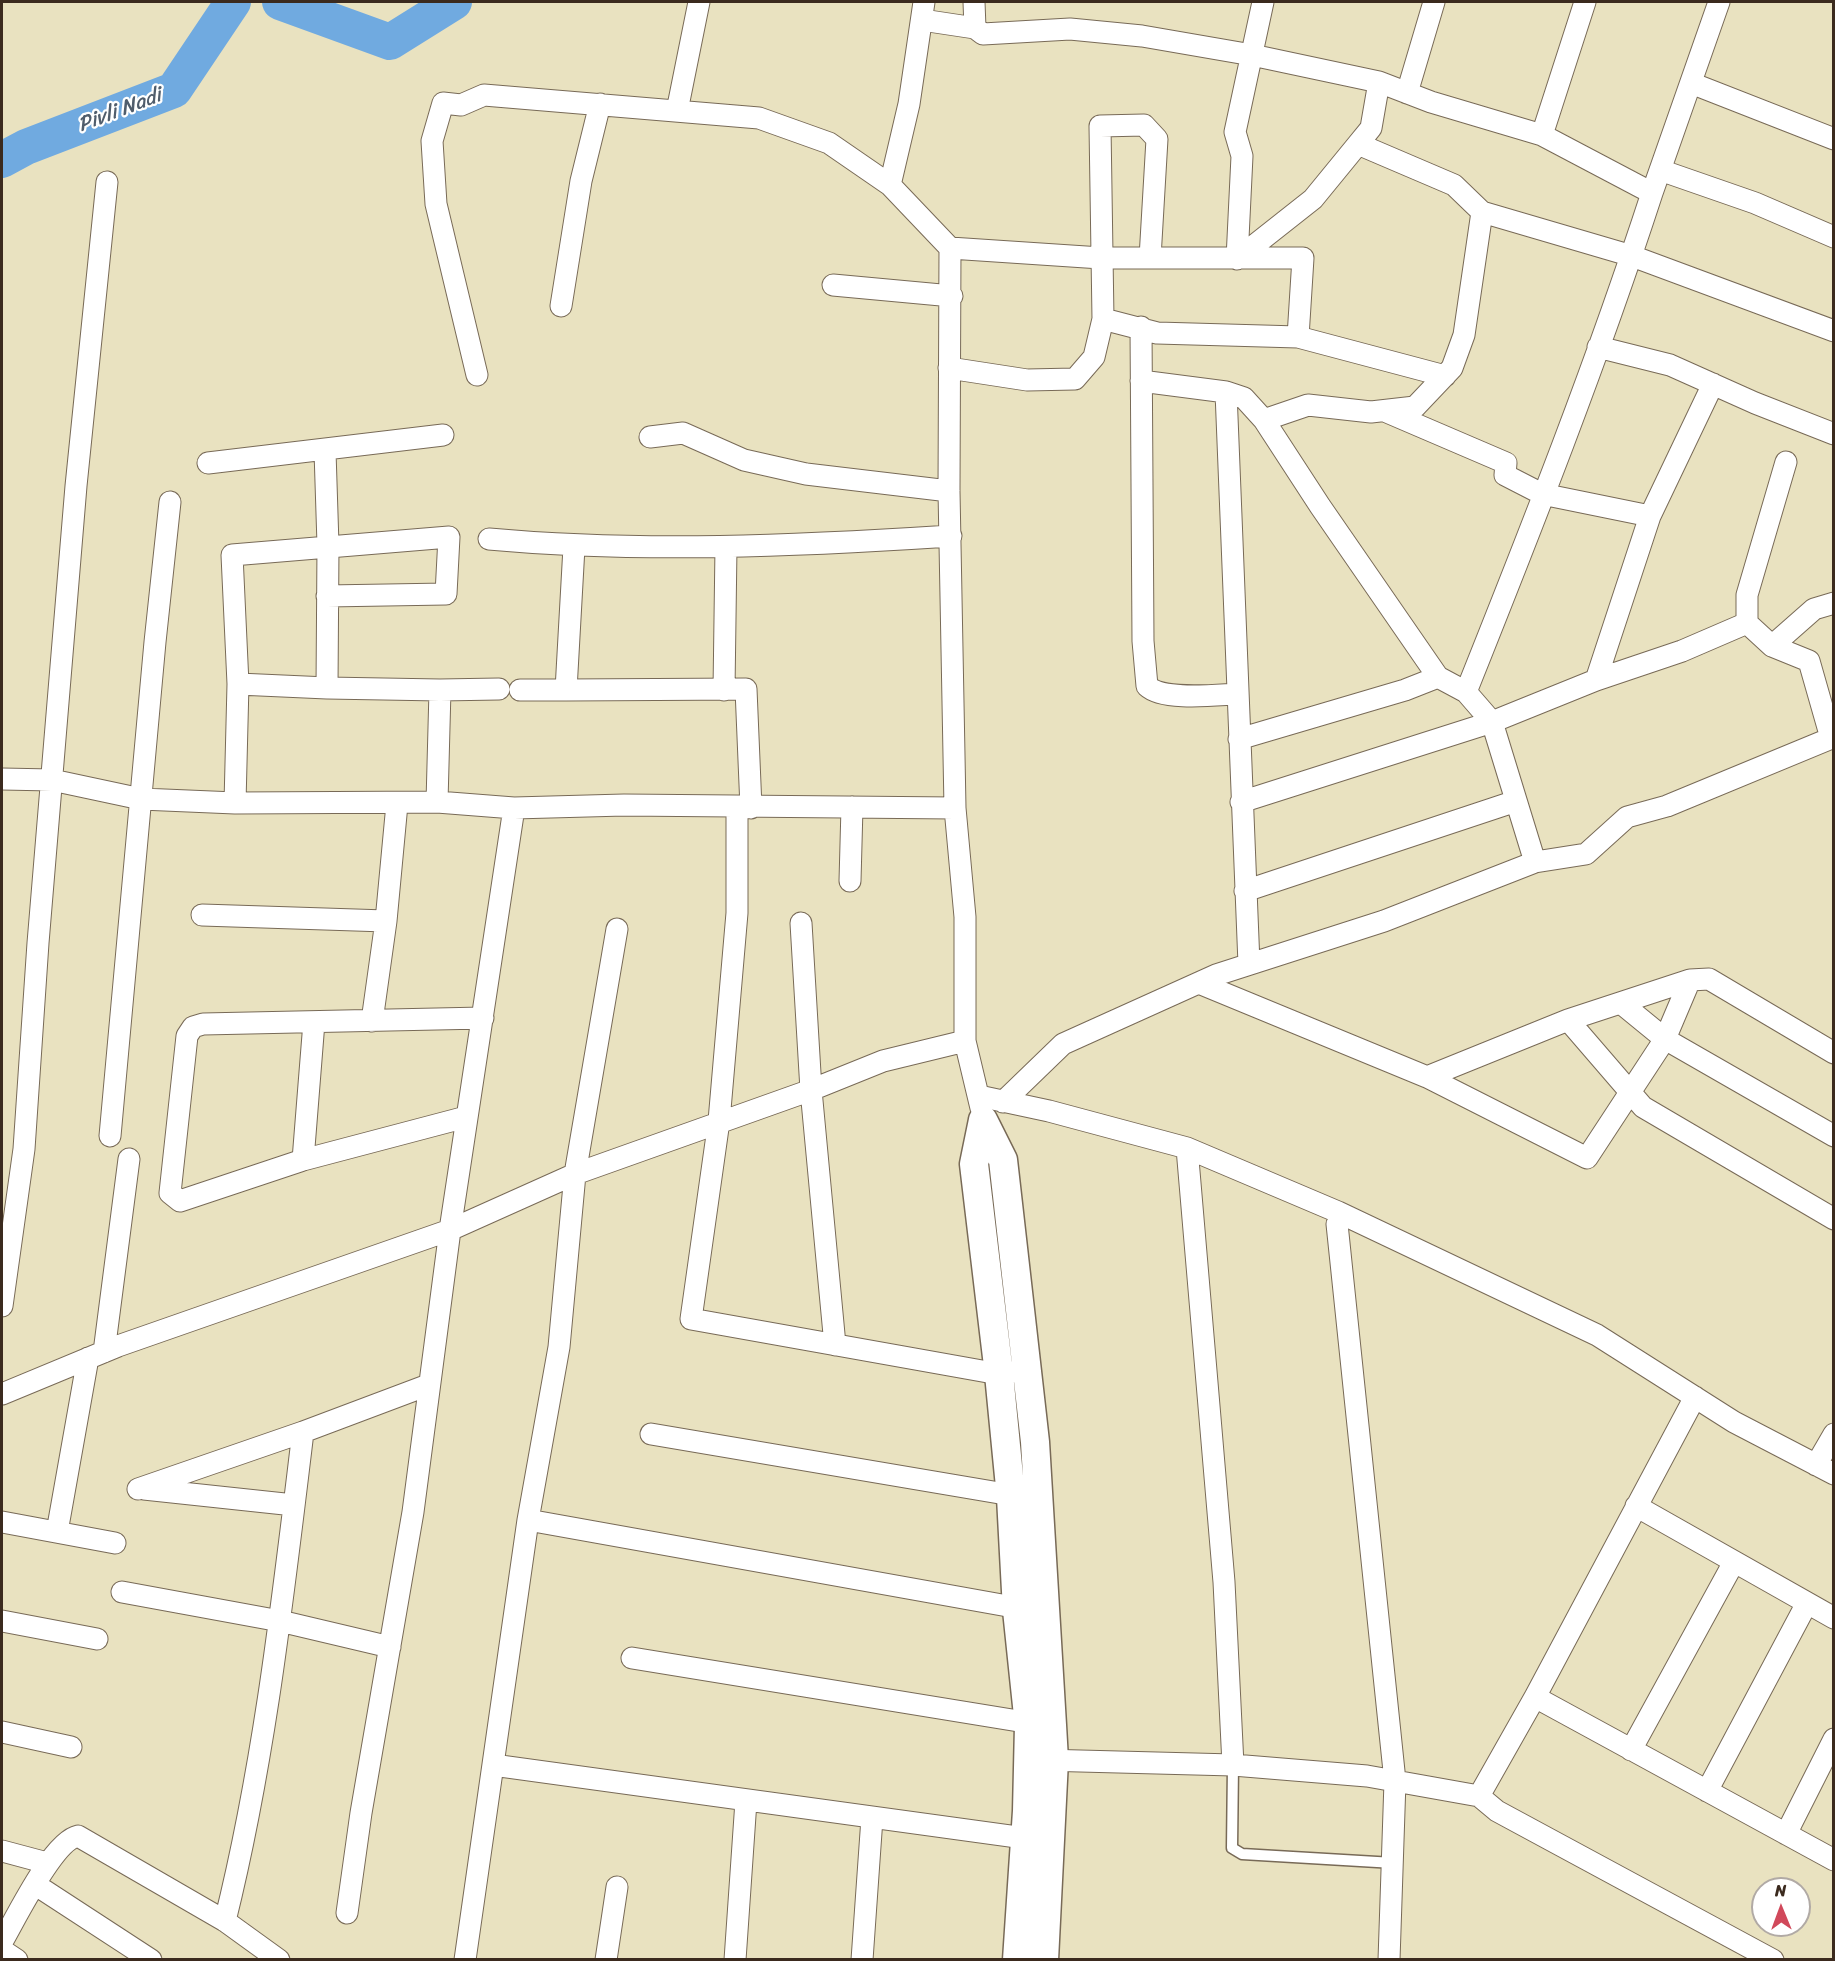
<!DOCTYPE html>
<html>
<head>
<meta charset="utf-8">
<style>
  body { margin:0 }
  #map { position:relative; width:1835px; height:1961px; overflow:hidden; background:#e9e2c0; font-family:Sriracha,sans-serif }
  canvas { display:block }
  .frame { position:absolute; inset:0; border:3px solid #3b2a1e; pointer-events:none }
  .north { position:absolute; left:1751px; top:1877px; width:60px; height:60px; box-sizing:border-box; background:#fff; border:2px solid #b1aaa5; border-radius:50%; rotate:359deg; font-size:16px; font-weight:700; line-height:24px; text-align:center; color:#3b2a1e }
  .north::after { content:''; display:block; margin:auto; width:21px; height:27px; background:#d1495b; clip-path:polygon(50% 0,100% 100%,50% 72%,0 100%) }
</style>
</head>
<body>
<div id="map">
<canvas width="1835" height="1961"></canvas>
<div class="frame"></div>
<div class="north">N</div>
</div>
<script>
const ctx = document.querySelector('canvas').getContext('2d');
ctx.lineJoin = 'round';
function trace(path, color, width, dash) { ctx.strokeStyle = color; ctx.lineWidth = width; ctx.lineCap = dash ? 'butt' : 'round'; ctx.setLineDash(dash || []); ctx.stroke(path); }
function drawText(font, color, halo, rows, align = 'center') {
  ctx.font = font + ' Sriracha,sans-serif'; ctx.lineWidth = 4.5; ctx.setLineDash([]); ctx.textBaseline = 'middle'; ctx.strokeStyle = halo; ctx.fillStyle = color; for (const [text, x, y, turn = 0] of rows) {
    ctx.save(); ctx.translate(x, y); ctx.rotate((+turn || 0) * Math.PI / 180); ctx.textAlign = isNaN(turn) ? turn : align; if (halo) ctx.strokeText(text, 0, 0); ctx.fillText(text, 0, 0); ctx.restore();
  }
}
const river = new Path2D(`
  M280,2l110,40 64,-40
  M2,160l24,-13 148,-57 59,-88`);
const lane = new Path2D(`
  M1233,1765l-1,83 10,6 152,9`);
const street = new Path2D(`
  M974,2l1,26 8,6 87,-5 72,7 110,19 127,27 52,20 111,33 110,58c-55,169 -120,334 -186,499l-28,-15
  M922,20l53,8
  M1691,83l143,56
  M1407,93l27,-91
  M677,111l22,-109
  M1542,135l43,-133
  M1358,144l96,41 28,27
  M1660,170l95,33 79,34
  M890,185l19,-81 15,-102
  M1652,193l67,-191
  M950,248l151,10h202l-5,79 147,39
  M1150,258l7,-119 -13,-14 -44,1 3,193 54,14 141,4
  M1237,259l5,-103 -7,-24 28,-130
  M1237,259l76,-60 45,-55 13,-16 8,-46
  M833,285l119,11
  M561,306l20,-125 19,-77
  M1141,327l2,314 4,45c16,15 68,9 89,8
  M1598,347l72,18 85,38 79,31
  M949,368l78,12 48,-1 19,-22 9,-38
  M477,375l-41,-171 -4,-63 11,-38 18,2 23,-10 275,23 70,25 61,42 60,63 -1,243 6,317
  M1141,381l85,11
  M1387,412l119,51 -1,12 37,19 108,22 63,-132
  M1264,420l44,-15 63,7 44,-5 37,-39 12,-33 18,-123 150,44 202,75
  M650,437l33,-4 61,27 62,14 143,17
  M325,451l3,94 -1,143 113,2 -3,112
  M1786,462l-39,133v28l25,23 37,15 22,77
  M208,463l235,-28
  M489,539c154,14 307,7 462,-3
  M1772,646l42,-37 20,-6
  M1596,680l54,-164
  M238,684l-6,-129 217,-18 -3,57 -119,2
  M440,690l59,-1
  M520,690h46l8,-143
  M566,690l180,-1 5,119
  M724,690l2,-143
  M1466,692l26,30 43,140
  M1239,739l166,-49 33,-13 -118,-171 -56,-86 -20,-22 -18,-6 23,572
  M2,779l50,1 89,19 94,4 202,-1 77,6 -64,422 -37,282 -52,301 -14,100
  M1241,802l251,-80 104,-42 86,-29 65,-28
  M235,803l3,-119 89,4
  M514,808l110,-3 331,3 10,109v124l16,67
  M737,808v105l-18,208 -28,198 308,55 13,-2
  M850,881l2,-74
  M1245,891l271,-90
  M202,915l184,6 11,-117
  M801,923l10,167 24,255
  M1199,983l228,94 141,-57 122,-40 19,-1 125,74
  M1621,1003l44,36 169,97
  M1568,1020l75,87 191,112
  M372,1021l14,-100
  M1427,1077l160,81 78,-119 25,-59
  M979,1096l70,15 138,37 151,64 259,123 137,87 100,52
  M1003,1102l60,-58 153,-69 168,-54 151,-59 51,-8 41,-37 40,-11 167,-69
  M466,1117l-163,43 -123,41 -10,-8 17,-157 6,-9 10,-3 280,-6
  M110,1136l45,-494 15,-140
  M1187,1148l37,434 9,183
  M303,1160l11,-138
  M1337,1224l58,557 -6,179
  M2,1306l22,-157 14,-206 38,-457 31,-304
  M104,1352l25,-193
  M2,1394l116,-48 332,-116 125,-56 236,-84 72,-29 82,-20
  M651,1434l372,63
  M1816,1465l18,-31
  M138,1489l165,-57
  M144,1489l150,16
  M1636,1506l198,112
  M528,1520l502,90
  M2,1522l113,21
  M57,1532l31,-174
  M122,1592l158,29 110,26
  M2,1621l95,18
  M632,1658l411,67
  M1535,1697l299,163
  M2,1732l69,15
  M1631,1750l103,-188
  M1042,1760l191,5 134,11 112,20 56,-99 160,-300
  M493,1765l546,75
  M1707,1791l100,-188
  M1479,1796l18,15 276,149
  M1786,1834l48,-95
  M2,1851l45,12
  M36,1885l115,75
  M225,1921c40,-161 58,-325 78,-489l125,-47
  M2,1942c14,-24 51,-101 76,-106l147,85 54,39
  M2,1950l15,10
  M465,1960l63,-440 31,-173 16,-173 42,-245
  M606,1960l11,-73
  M735,1960l11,-159
  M862,1960l10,-142`);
const secondary = new Path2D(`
  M983,1120l20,40 32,282 17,283 2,35 -10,200
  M983,1120l-9,44 25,210 12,123 6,113 12,115 -2,86 -10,149`);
const waterNames = [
  ["Pivli Nadi",120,111,-21]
];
trace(river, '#70aae0', 36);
trace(lane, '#786a57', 13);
trace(street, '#786a57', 23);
trace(secondary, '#786a57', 31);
trace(lane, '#fff', 10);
trace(street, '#fff', 21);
trace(secondary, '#fff', 28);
drawText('italic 21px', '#505d6c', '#fff', waterNames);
</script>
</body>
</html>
